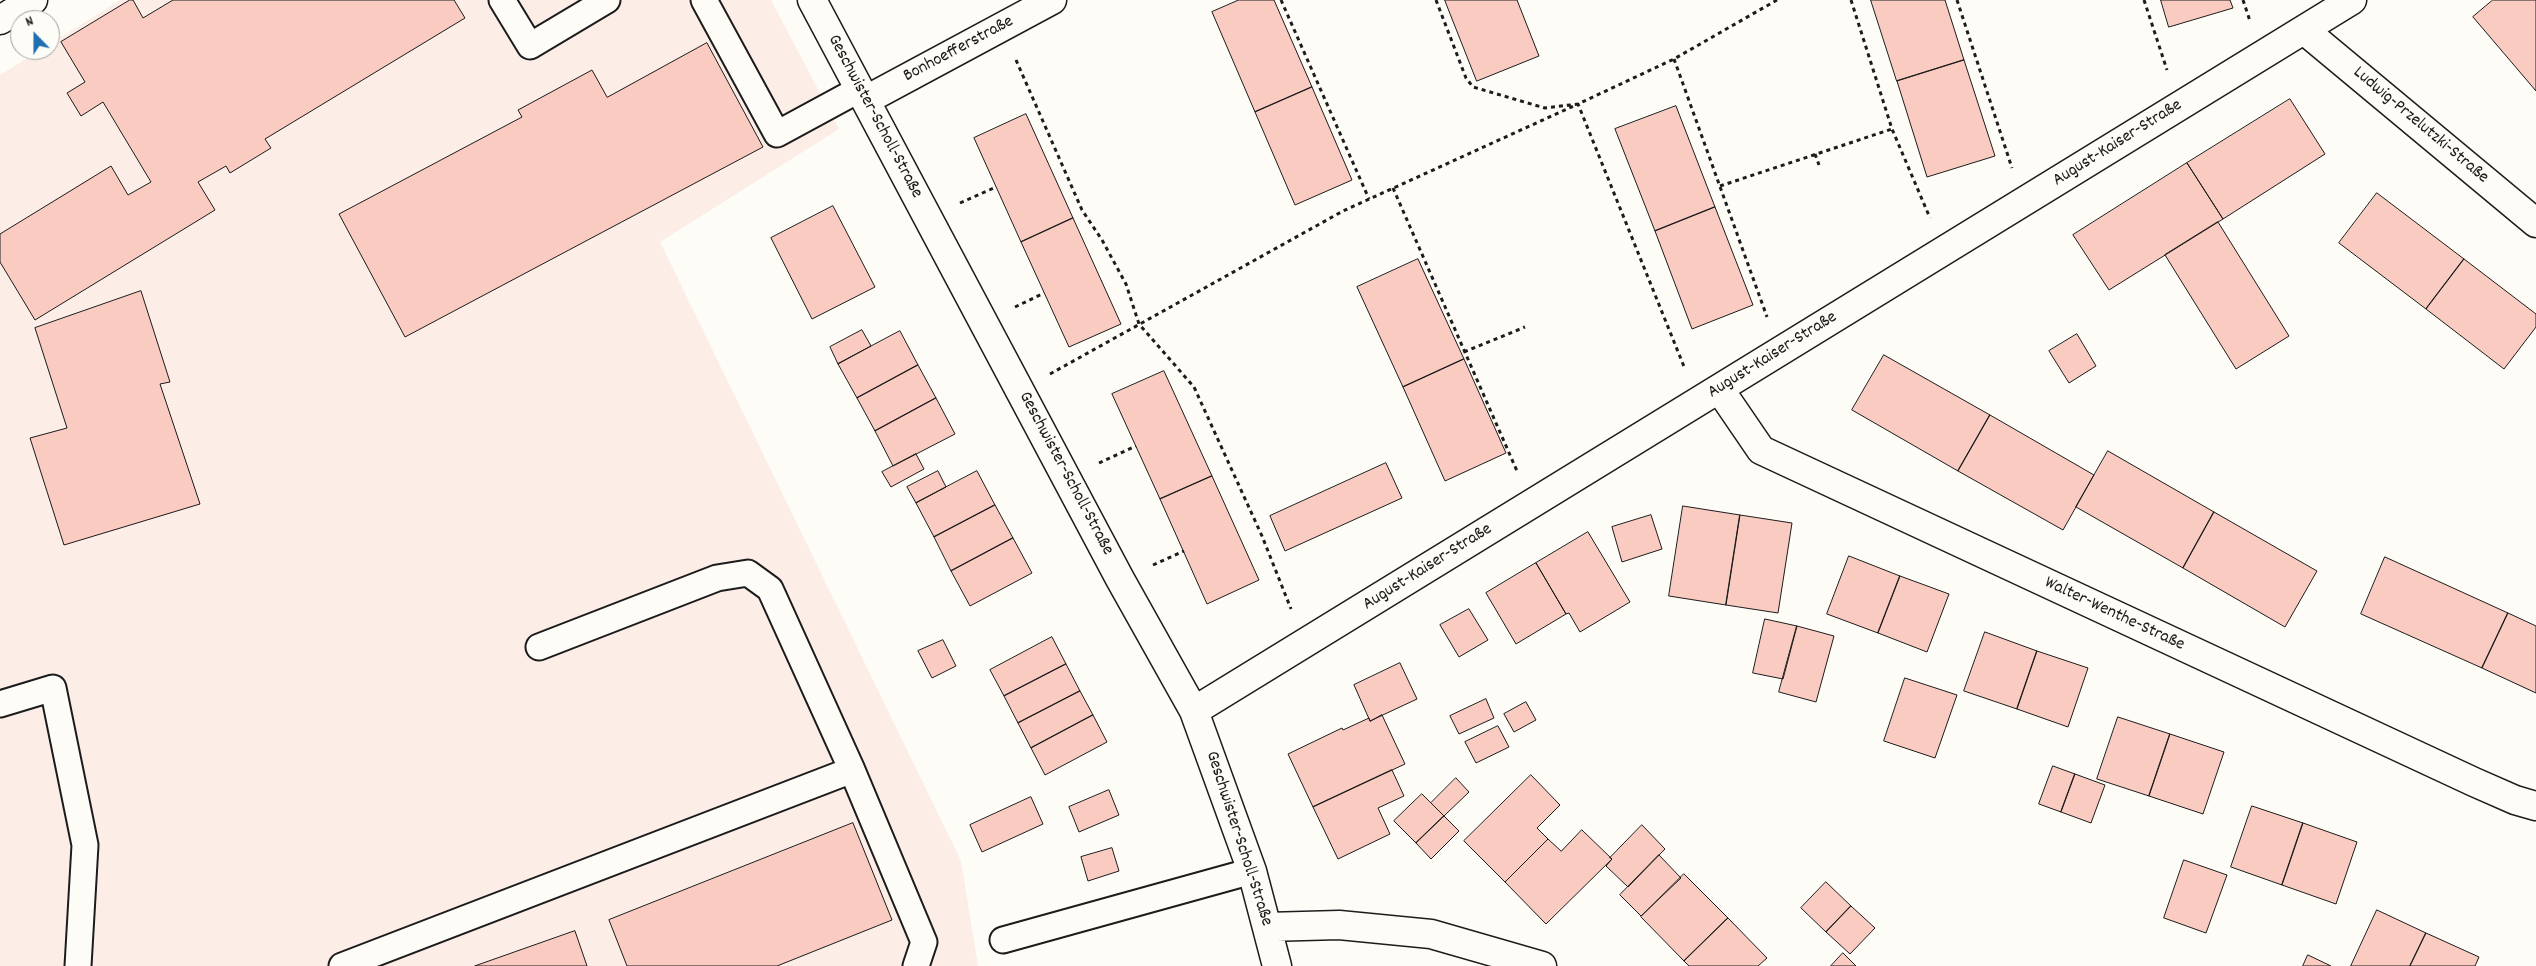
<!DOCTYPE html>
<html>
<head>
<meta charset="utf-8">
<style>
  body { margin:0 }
  #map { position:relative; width:2536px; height:966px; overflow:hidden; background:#fdfcf7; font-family:Dekko,sans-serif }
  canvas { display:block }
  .north { position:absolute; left:10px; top:10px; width:50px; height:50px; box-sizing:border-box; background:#fdfcf7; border:1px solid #a3a29f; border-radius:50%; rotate:338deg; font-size:14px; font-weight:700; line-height:20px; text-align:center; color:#1c1c1c }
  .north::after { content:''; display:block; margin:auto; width:18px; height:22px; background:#1f6fb2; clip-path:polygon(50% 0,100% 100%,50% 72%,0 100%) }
</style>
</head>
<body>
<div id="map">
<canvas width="2536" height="966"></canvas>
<div class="north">N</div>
</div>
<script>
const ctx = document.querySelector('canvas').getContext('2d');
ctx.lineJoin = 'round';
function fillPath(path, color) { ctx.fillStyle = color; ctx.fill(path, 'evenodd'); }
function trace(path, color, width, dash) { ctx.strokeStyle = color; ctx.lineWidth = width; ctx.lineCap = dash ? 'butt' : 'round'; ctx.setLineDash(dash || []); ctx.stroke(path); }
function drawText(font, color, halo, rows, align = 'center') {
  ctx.font = font + ' Dekko,sans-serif'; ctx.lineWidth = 5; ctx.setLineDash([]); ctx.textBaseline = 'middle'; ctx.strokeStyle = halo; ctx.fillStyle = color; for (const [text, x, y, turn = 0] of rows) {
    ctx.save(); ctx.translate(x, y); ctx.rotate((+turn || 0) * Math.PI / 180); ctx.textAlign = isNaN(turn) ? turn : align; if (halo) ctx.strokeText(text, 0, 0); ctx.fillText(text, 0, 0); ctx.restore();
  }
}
const built = new Path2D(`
  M120,0h651l68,129 -179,113 301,619 17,105h-978v-891l40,-25h10v-6z`);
const building = new Path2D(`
  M130,0h3l10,18 30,-18h281l11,18 -200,121 6,9 -41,25 -4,-7 -28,16 17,28 -180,110 -35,-58v-28l111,-68 17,29 23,-13 -48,-80 -22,14 -14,-23 18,-11 -24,-40z
  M1239,0h35l38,87 -57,25 -43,-100z
  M1445,0h72l22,56 -62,25z
  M1871,0h74l19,60 -67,21z
  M2161,0h69l3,8 -64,19z
  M2493,0h43v91l-63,-74z
  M707,43l56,104 -358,190 -66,-123 183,-97 -4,-7 74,-40 15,27z
  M1964,60l31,96 -68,21 -30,-96z
  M1312,87l40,93 -57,25 -40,-93z
  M2290,99l35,55 -102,65 -36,-56z
  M1676,106l39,101 -60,24 -40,-102z
  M1026,114l47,104 -52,24 -47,-104z
  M2187,163l36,56 -114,71 -36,-55z
  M2377,193l87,66 -38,50 -87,-66z
  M833,206l42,81 -63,32 -41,-81z
  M1715,207l38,98 -61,24 -37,-98z
  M1073,218l48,106 -52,23 -48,-105z
  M2218,222l71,114 -53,33 -71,-114z
  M1418,259l46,100 -61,28 -46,-100z
  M2464,259l72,55v13l-32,42 -78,-60z
  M141,291l29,91 -10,2 40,120 -136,41 -34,-107 37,-10 -32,-100z
  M862,330l9,16 -33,18 -8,-17z
  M900,331l18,34 -61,33 -19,-34z
  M2077,334l19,32 -27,17 -20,-32z
  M1884,355l106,60 -32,56 -106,-61z
  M1464,359l42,94 -61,28 -42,-94z
  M918,365l18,33 -61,33 -18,-33z
  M1164,371l48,105 -52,23 -48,-105z
  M936,398l19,36 -62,32 -18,-35z
  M1990,415l104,60 -31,55 -105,-59z
  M2108,451l106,61 -31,56 -107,-61z
  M916,454l8,15 -33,18 -9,-15z
  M1386,463l16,35 -117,53 -15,-35z
  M938,471l8,16 -30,16 -9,-16z
  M977,471l18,34 -61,32 -18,-34z
  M1212,476l47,104 -52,24 -47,-105z
  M995,505l18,33 -62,33 -17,-34z
  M1683,506l57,9 -14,90 -57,-9z
  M2214,512l103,59 -32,56 -102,-59z
  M1651,515l11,34 -40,13 -10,-35z
  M1740,515l52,8 -14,90 -52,-8z
  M1588,532l42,70 -50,30 -11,-19 -3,1 -30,-51z
  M1013,538l19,35 -62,33 -19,-35z
  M1849,556l51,20 -22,57 -51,-19z
  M2385,557l123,56 -26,55 -121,-54z
  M1536,563l30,51 -50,30 -30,-51z
  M1900,576l49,18 -22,58 -49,-19z
  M1469,609l19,31 -29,17 -19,-32z
  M2508,613l28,13v67l-54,-25z
  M1765,619l32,7 -14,53 -30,-6z
  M1797,626l37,10 -18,66 -37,-10z
  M1985,632l52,19 -20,58 -53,-18z
  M1052,637l14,27 -62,32 -14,-26z
  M943,640l13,26 -24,12 -14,-27z
  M2037,651l51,17 -20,59 -51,-18z
  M1400,663l17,36 -47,22 -16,-36z
  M1066,664l14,27 -62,32 -14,-27z
  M1905,678l52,17 -22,63 -51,-17z
  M1080,691l13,24 -62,33 -13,-25z
  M1486,699l8,19 -35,16 -9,-18z
  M1526,702l10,18 -22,12 -10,-18z
  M1093,715l14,27 -62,33 -14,-27z
  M1382,715l23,49 -92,43 -25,-53 54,-26 1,2 26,-12 1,3z
  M2118,717l52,17 -21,62 -52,-17z
  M1498,726l11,21 -33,16 -11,-21z
  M2170,734l54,18 -21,62 -54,-18z
  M2053,766l22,8 -14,38 -22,-8z
  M1392,770l12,26 -26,12 12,26 -52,25 -25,-52z
  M2075,774l30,11 -14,38 -30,-11z
  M1531,775l29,30 -23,23 11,11 -43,43 -41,-41z
  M1456,778l13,14 -25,24 -13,-13z
  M1109,790l10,25 -40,17 -10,-25z
  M1422,794l22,22 -28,27 -22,-22z
  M1031,797l12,27 -61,28 -12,-27z
  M2252,806l51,17 -21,62 -51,-18z
  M1444,816l15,15 -28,28 -15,-16z
  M853,823l39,97 -115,46h-150l-18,-46z
  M2303,823l54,19 -21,62 -54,-19z
  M1642,825l23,24 -37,38 -22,-21 6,-7 -2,-1z
  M1582,830l30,29 -66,65 -41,-42 43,-43 13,12z
  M1112,848l7,23 -31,10 -7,-24z
  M1659,855l22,23 -40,38 -21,-21z
  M2184,860l43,15 -21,58 -42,-15z
  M1684,874l44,44 -44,43 -43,-44z
  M1826,882l25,24 -25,26 -25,-24z
  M1851,906l24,22 -25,26 -24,-22z
  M2377,910l49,23 -16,33h-59z
  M1728,918l39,40 -9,8h-69l-5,-5z
  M575,931l12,35h-112z
  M2426,933l53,24 -4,9h-65z
  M1843,953l13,13h-25z
  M2308,955l23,11h-28z`);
const path = new Path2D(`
  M1281,0l88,199
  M1436,0l30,78 7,9 72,21 33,-4 96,-45 103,-59
  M1851,0l41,129 38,89
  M1957,0l55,168
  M2144,0l23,70
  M2243,0l7,21
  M1674,59l93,258
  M1016,60l66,150 20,30 24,44 13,40 55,63 68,149 29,73
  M1815,154l4,11
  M1720,186l172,-57
  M1393,188l124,283
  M960,203l36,-16
  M1015,307l29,-14
  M1464,352l61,-25
  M1050,374l293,-163 235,-107 107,265
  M1099,463l37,-17
  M1153,565l31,-14`);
const service = new Path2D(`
  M502,0l28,46 77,-46
  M704,0l73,134 83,-45
  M539,647l178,-69 31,-5 22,16 82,181 72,172 -8,24
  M0,704l53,-16 32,157 -7,121
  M1003,940l249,-69
  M342,966l510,-196`);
const minor = new Path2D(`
  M812,0l308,579 74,132 58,160 25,95
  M2304,30l232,193
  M866,100l186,-100
  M1720,390l41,60 713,332 41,18 21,6
  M1194,711l1158,-711
  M1267,927l72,-2 92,9 111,32`);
const tertiary = new Path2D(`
  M0,20l33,-20`);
const streetNames = [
  ["Bonhoefferstraße",959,50,-28],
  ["Geschwister-Scholl-Straße",874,117,62],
  ["Ludwig-Przelutzki-Straße",2420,126,40],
  ["August-Kaiser-Straße",2118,144,-32],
  ["August-Kaiser-Straße",1773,356,-32],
  ["Geschwister-Scholl-Straße",1065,474,62],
  ["August-Kaiser-Straße",1428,568,-32],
  ["Walter-Wenthe-Straße",2114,615,25],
  ["Geschwister-Scholl-Straße",1238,839,72]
];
fillPath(built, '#fcede7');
fillPath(building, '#facbc1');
trace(building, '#1c1c1c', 1);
trace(service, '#1c1c1c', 29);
trace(minor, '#1c1c1c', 31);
trace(tertiary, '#1c1c1c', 31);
trace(path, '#1c1c1c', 3, [4, 4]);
trace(service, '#fdfcf7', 25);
trace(minor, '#fdfcf7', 28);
trace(tertiary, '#fdfcf7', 28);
drawText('18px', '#1c1c1c', '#fdfcf7', streetNames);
</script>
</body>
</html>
